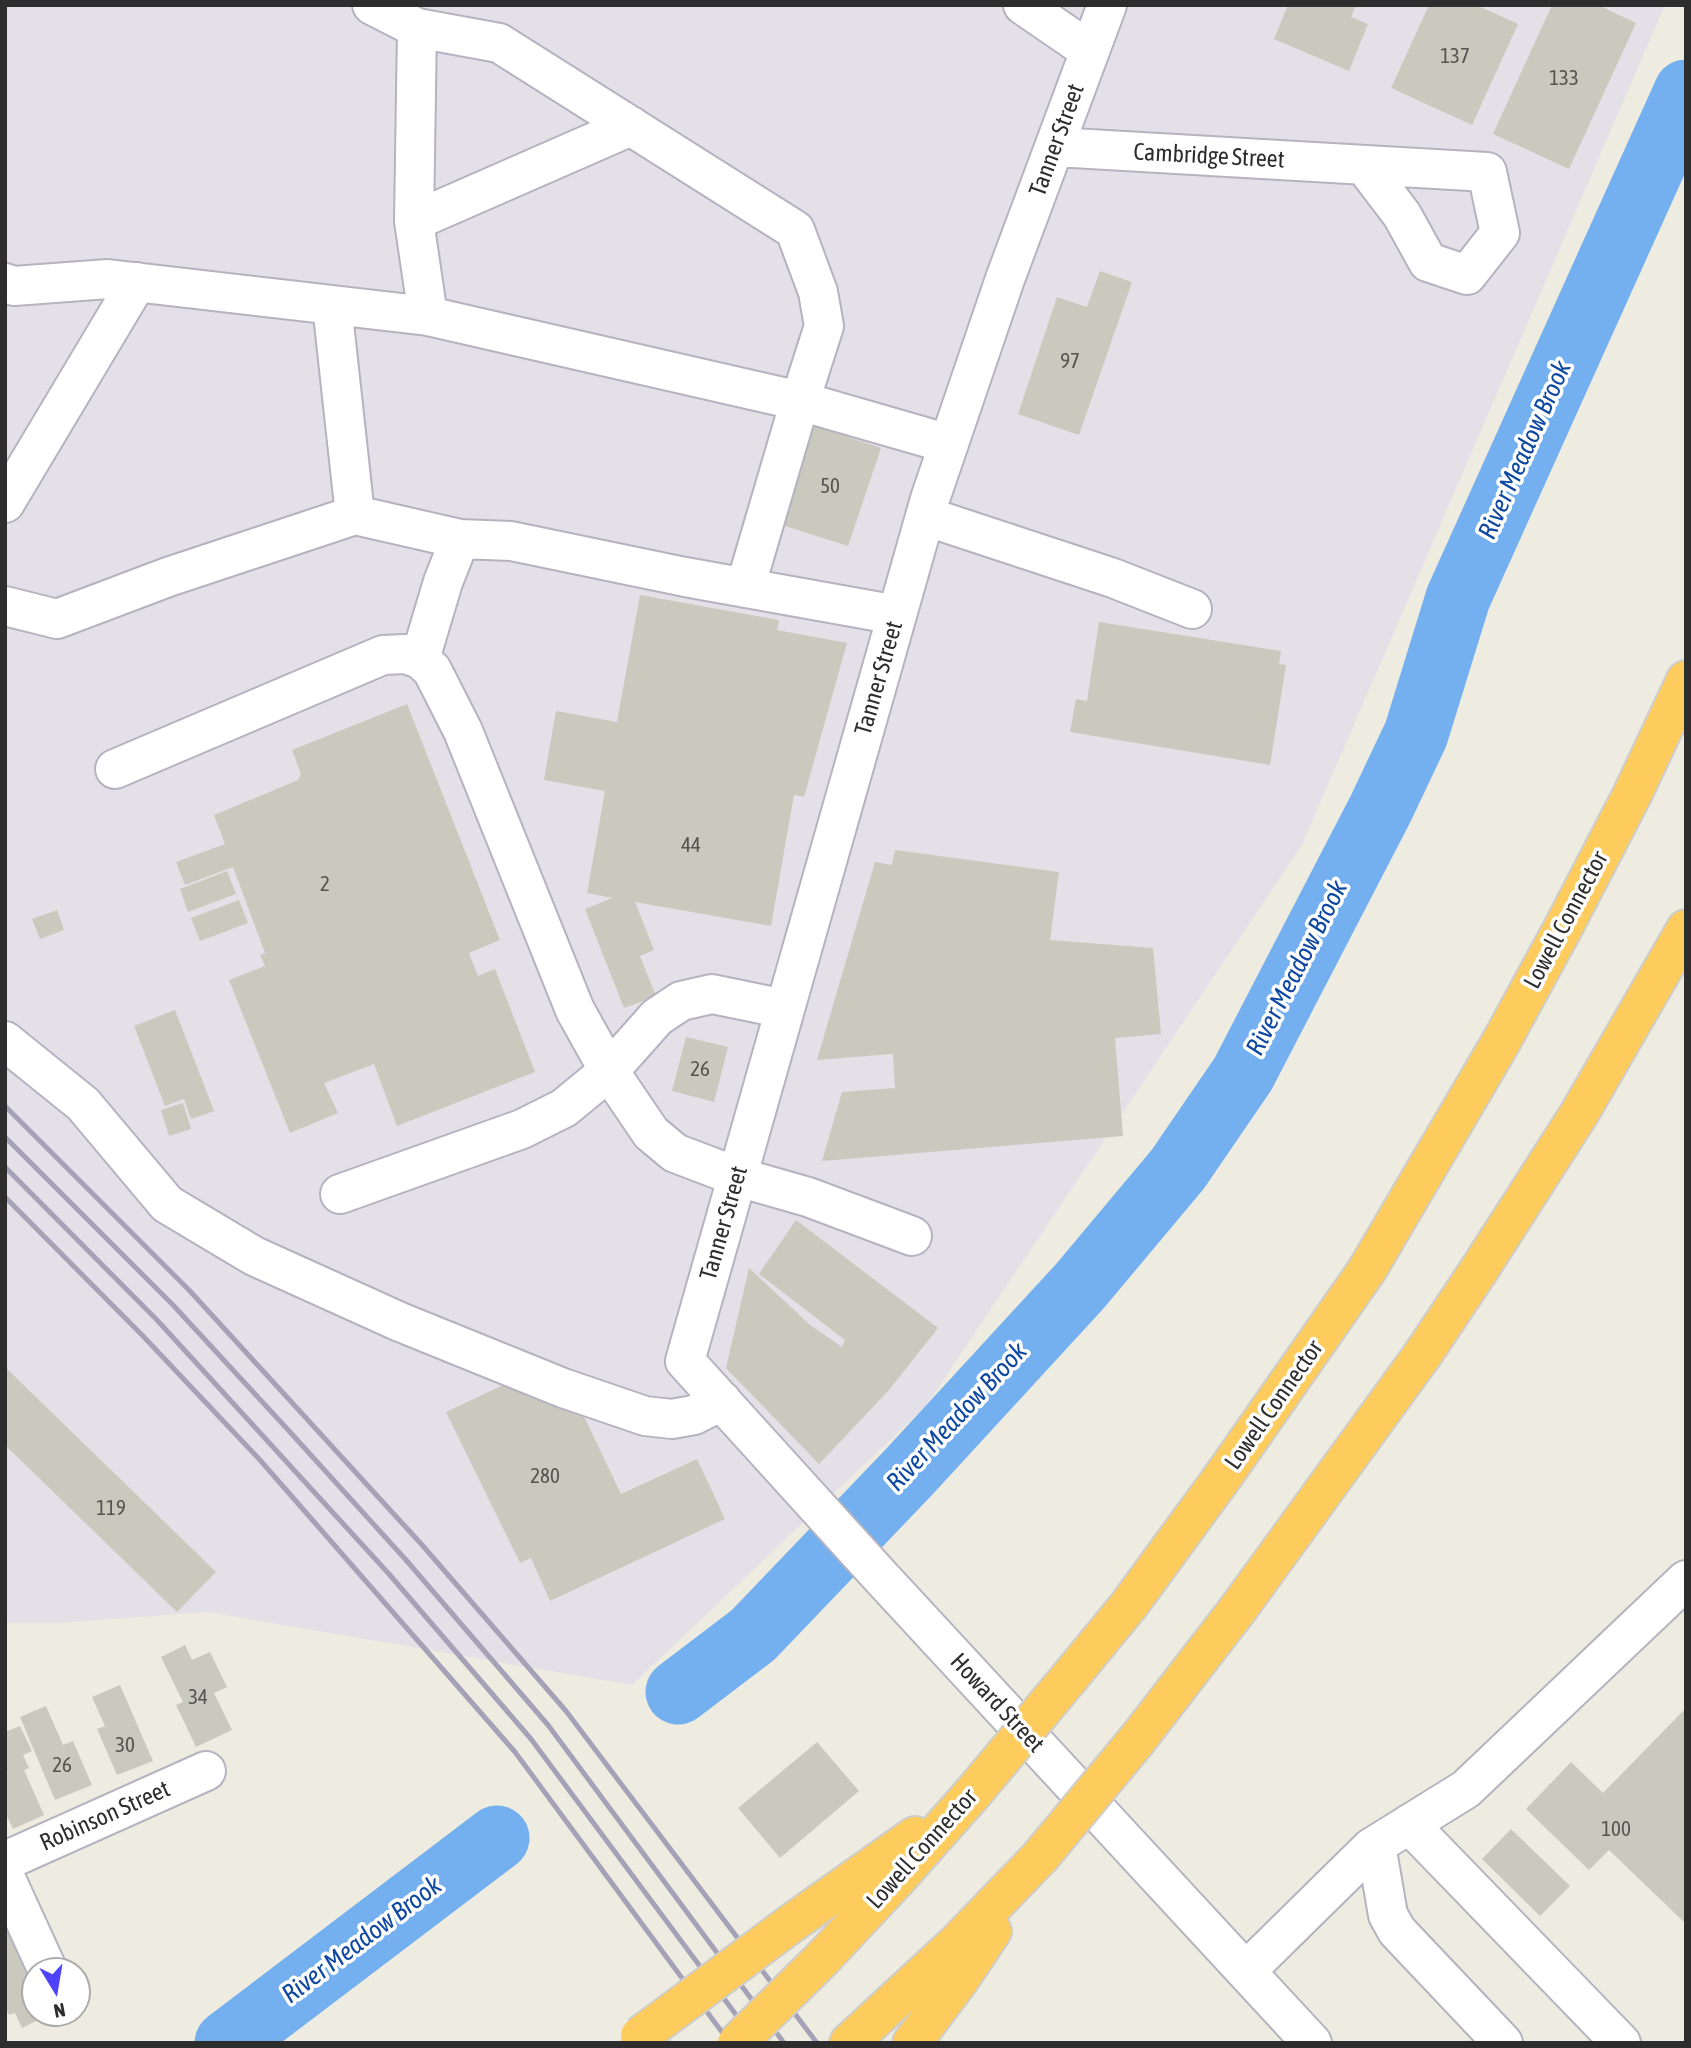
<!DOCTYPE html>
<html>
<head>
<meta charset="utf-8">
<style>
  body { margin:0 }
  #map { position:relative; width:1691px; height:2048px; overflow:hidden; background:#eeece0; font-family:"Asap Condensed",sans-serif }
  canvas { display:block }
  .frame { position:absolute; inset:0; border:7px solid #2d2d2d; pointer-events:none }
  .north { position:absolute; left:21px; top:1957px; width:70px; height:70px; box-sizing:border-box; background:#fff; border:2px solid #ababab; border-radius:50%; rotate:169deg; font-size:19px; font-weight:700; line-height:28px; text-align:center; color:#2d2d2d }
  .north::after { content:''; display:block; margin:auto; width:24px; height:32px; background:#4f42fa; clip-path:polygon(50% 0,100% 100%,50% 72%,0 100%) }
</style>
</head>
<body>
<div id="map">
<canvas width="1691" height="2048"></canvas>
<div class="frame"></div>
<div class="north">N</div>
</div>
<script>
const ctx = document.querySelector('canvas').getContext('2d');
ctx.lineJoin = 'round';
function fillPath(path, color) { ctx.fillStyle = color; ctx.fill(path, 'evenodd'); }
function trace(path, color, width, dash) { ctx.strokeStyle = color; ctx.lineWidth = width; ctx.lineCap = dash ? 'butt' : 'round'; ctx.setLineDash(dash || []); ctx.stroke(path); }
function drawText(font, color, halo, rows, align = 'center') {
  ctx.font = font + ' "Asap Condensed",sans-serif'; ctx.lineWidth = 7; ctx.setLineDash([]); ctx.textBaseline = 'middle'; ctx.strokeStyle = halo; ctx.fillStyle = color; for (const [text, x, y, turn = 0] of rows) {
    ctx.save(); ctx.translate(x, y); ctx.rotate((+turn || 0) * Math.PI / 180); ctx.textAlign = isNaN(turn) ? turn : align; if (halo) ctx.strokeText(text, 0, 0); ctx.fillText(text, 0, 0); ctx.restore();
  }
}
const industrial = new Path2D(`
  M5,5h1660l-363,840 -376,561 -294,279 -424,-73 -150,11h-53z`);
const river = new Path2D(`
  M678,1692l75,-57 156,-163 171,-186 98,-117 65,-95 137,-264 36,-76 42,-136 228,-506
  M227,2043l270,-205`);
const building = new Path2D(`
  M1288,5h68l-5,12 17,7 -19,47 -75,-32z
  M1429,5h47l42,19 -46,101 -81,-37z
  M1552,5h46l38,18 -67,146 -76,-35z
  M1100,271l32,11 -53,153 -61,-21 39,-117 30,10z
  M812,425l69,23 -33,98 -69,-22z
  M640,595l139,25 -2,10 70,13 -43,154 -10,-2 -23,131 -136,-24 19,48 -14,6 16,40 -32,12 -39,-99 27,-11 -25,-5 18,-102 -61,-11 12,-69 61,11z
  M1099,622l182,29 -2,13 7,1 -16,100 -200,-33 6,-33 11,2z
  M407,704l93,236 -31,13 9,23 17,-7 40,103 -138,54 -23,-62 -50,19 14,30 -48,20 -61,-153 36,-14 -5,-11 5,-2 -32,-86 -48,18 -9,-23 49,-18 -11,-29 84,-35 3,-6 -9,-24z
  M895,850l164,22 -9,68 103,8 8,86 -46,4 8,98 -301,25 20,-69 53,-4 -2,-34 -76,6 58,-198 17,3z
  M227,871l9,23 -48,18 -8,-23z
  M239,900l9,23 -48,18 -9,-23z
  M57,910l7,20 -24,9 -8,-20z
  M175,1010l39,101 -23,8 -7,-20 -19,7 -31,-80z
  M686,1037l42,10 -14,55 -42,-11z
  M183,1103l8,26 -22,7 -8,-26z
  M796,1220l142,108 -49,62 -70,74 -93,-96 23,-100 60,56 33,23 3,-7 -86,-66z
  M5,1367l211,205 -39,40 -172,-167z
  M516,1379l63,27 42,88 76,-35 28,60 -175,82 -19,-43 -11,5 -74,-151z
  M185,1645l7,15 18,-8 17,35 -13,6 18,37 -36,17 -20,-42 7,-3 -22,-45z
  M120,1685l33,76 -36,14 -20,-46 8,-3 -13,-29z
  M46,1706l17,39 10,-4 19,44 -37,15 -35,-83z
  M1686,1708v216l-77,-74 -20,20 -63,-61 45,-47 32,31z
  M20,1726l12,25 -9,4 6,13 -5,2 20,45 -31,14 -8,-17v-37l3,-2 -3,-5v-36z
  M817,1742l42,49 -79,67 -42,-50z
  M1511,1829l59,57 -30,30 -58,-57z
  M5,1918l30,68v17l-3,2 6,15 -16,8 -7,-15 -6,2 -4,-8z`);
const minor = new Path2D(`
  M372,5l45,23
  M1023,5l67,46
  M1107,5l-102,274 -75,220 -245,862 195,215 432,467
  M1055,147l432,25 13,61 -33,42 -39,-13 -26,-47 -38,-50
  M414,221l217,-95
  M5,283l9,3 94,-7 320,37 372,85 24,-75 -6,-34 -23,-62 -296,-187 -82,-15 -3,193 14,95
  M332,305l23,210
  M5,503l132,-221
  M925,516l188,62 79,31
  M745,588l55,-187 149,43
  M5,606l52,13 111,-42 187,-62 105,24
  M420,659l23,-77 17,-43 51,2 174,36 212,38
  M115,769l268,-114 22,-1 15,5 12,11 31,61 112,279 34,61 42,62 24,20 63,24 70,20 104,39
  M5,1041l78,63 84,100 87,52 146,66 163,66 82,28 27,3 22,-4 28,-14
  M340,1194l182,-65 42,-21 45,-37 48,-54 24,-16 31,-7 73,15
  M1409,1824l212,219
  M1376,1845l12,70 9,16 106,112
  M5,1861l201,-90
  M5,1877l43,94
  M1246,1971l125,-123 95,-59 220,-209`);
const highway = new Path2D(`
  M1069,1678l60,-73 95,-130 143,-205 134,-228 62,-114 69,-133 54,-115
  M1137,1740l101,-131 185,-255 56,-84 100,-156 107,-185
  M792,1923l123,-87
  M823,1958l72,-77 78,-88
  M849,2043l107,-99 84,-87
  M912,2043l48,-64 32,-48`);
const rail = new Path2D(`
  M5,1106l184,184 234,256 143,165 251,332
  M5,1137l168,168 117,127 116,128 142,165 236,318
  M5,1167l152,153 232,254 142,165 226,304
  M5,1197l137,138 118,125 255,292 215,291`);
const highwayBridge = new Path2D(`
  M973,1793l96,-115
  M1040,1857l97,-117
  M640,2036l152,-113
  M737,2043l86,-85`);
const numberNames = [
  ["137",1455,56],
  ["133",1564,78],
  ["97",1070,361],
  ["50",830,486],
  ["44",691,845],
  ["2",325,884],
  ["26",700,1069],
  ["280",545,1476],
  ["119",111,1508],
  ["34",198,1697],
  ["30",125,1745],
  ["26",62,1765],
  ["100",1616,1829]
];
const streetNames = [
  ["Tanner Street",1057,140,-70],
  ["Cambridge Street",1209,156,3],
  ["Tanner Street",879,678,-74],
  ["Lowell Connector",1566,920,-62],
  ["Tanner Street",724,1223,-74],
  ["Lowell Connector",1274,1405,-55],
  ["Howard Street",997,1703,47],
  ["Robinson Street",105,1816,-24],
  ["Lowell Connector",922,1849,-48]
];
const waterNames = [
  ["River Meadow Brook",1525,450,-66],
  ["River Meadow Brook",1297,968,-63],
  ["River Meadow Brook",957,1417,-47],
  ["River Meadow Brook",362,1940,-37]
];
fillPath(industrial, '#e4e0e7');
trace(river, '#74afef', 65);
fillPath(building, '#cac9be');
trace(minor, '#b4b3c0', 42);
trace(highway, '#cdcdcd', 42);
trace(minor, '#fff', 38);
trace(highway, '#fecc5c', 38);
trace(rail, '#a5a2b7', 5);
trace(highwayBridge, '#cdcdcd', 42, []);
trace(highwayBridge, '#fecc5c', 38);
drawText('21px', '#545451', null, numberNames);
drawText('24px', '#2d2d2d', '#fff', streetNames);
drawText('italic 26px', '#0e48a1', '#fff', waterNames);
</script>
</body>
</html>
